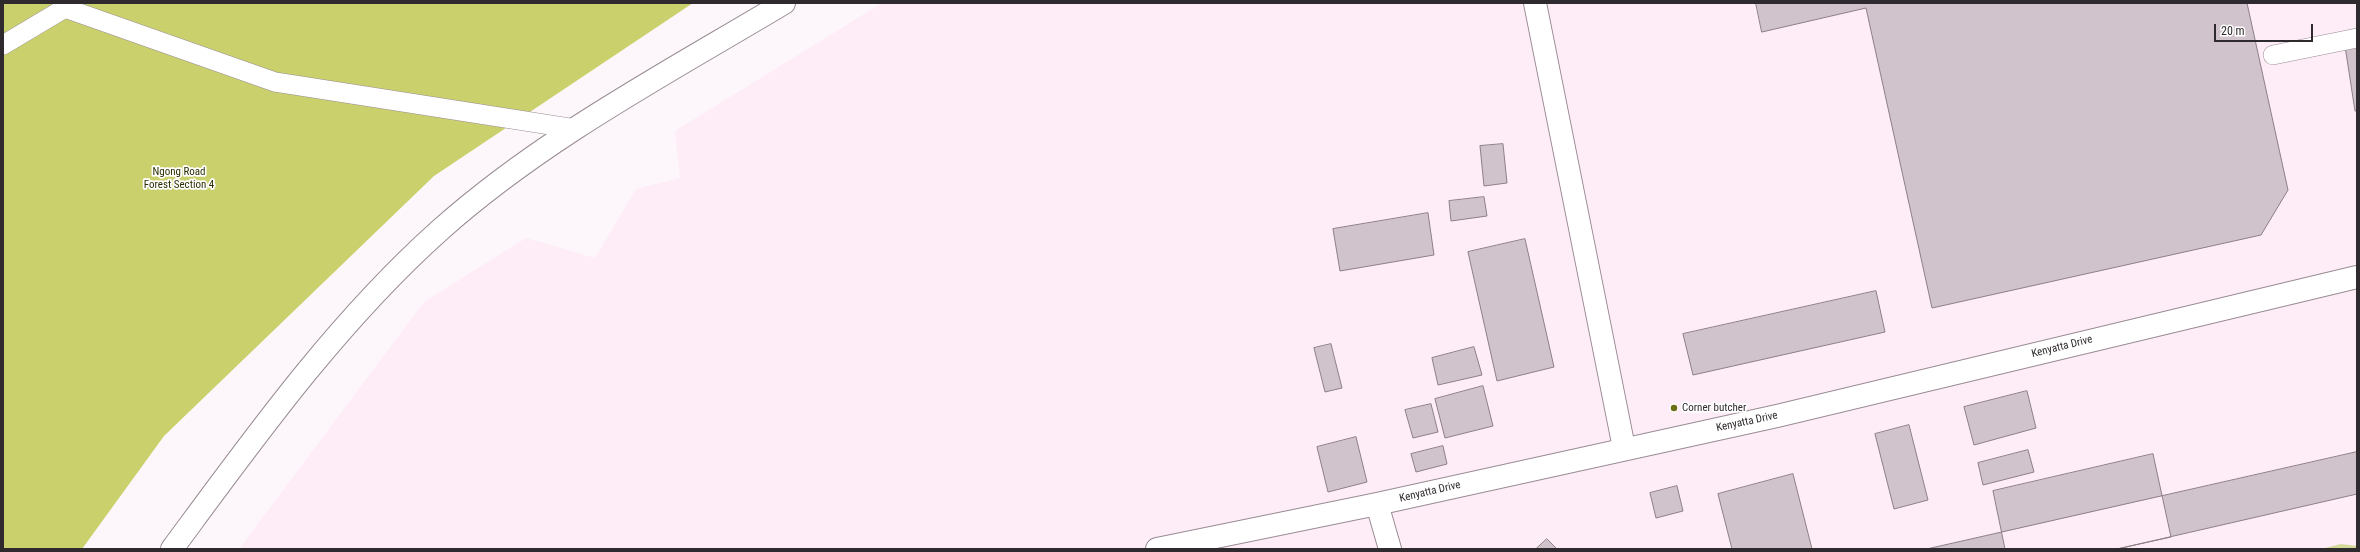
<!DOCTYPE html>
<html>
<head>
<meta charset="utf-8">
<style>
  body { margin:0 }
  #map { position:relative; width:2360px; height:552px; overflow:hidden; background:#fdf7fb; font-family:"Roboto Condensed",sans-serif }
  canvas { display:block }
  .frame { position:absolute; inset:0; border:4px solid #2f2a2d; pointer-events:none }
  .scale { position:absolute; left:2214px; top:24px; width:99px; height:18px; box-sizing:border-box; border:2px solid #2f2a2d; border-top:0; padding-left:5px; font-size:12px; line-height:14px; white-space:nowrap; color:#2f2a2d; -webkit-text-stroke:3px #fff; paint-order:stroke }
</style>
</head>
<body>
<div id="map">
<canvas width="2360" height="552"></canvas>
<div class="frame"></div>
<div class="scale">20 m</div>
</div>
<script>
const ctx = document.querySelector('canvas').getContext('2d');
ctx.lineJoin = 'round';
function fillPath(path, color) { ctx.fillStyle = color; ctx.fill(path, 'evenodd'); }
function trace(path, color, width, dash) { ctx.strokeStyle = color; ctx.lineWidth = width; ctx.lineCap = dash ? 'butt' : 'round'; ctx.setLineDash(dash || []); ctx.stroke(path); }
function drawText(font, color, halo, rows, align = 'center') {
  ctx.font = font + ' "Roboto Condensed",sans-serif'; ctx.lineWidth = 3.5; ctx.setLineDash([]); ctx.textBaseline = 'middle'; ctx.strokeStyle = halo; ctx.fillStyle = color; for (const [text, x, y, turn = 0] of rows) {
    ctx.save(); ctx.translate(x, y); ctx.rotate((+turn || 0) * Math.PI / 180); ctx.textAlign = isNaN(turn) ? turn : align; if (halo) ctx.strokeText(text, 0, 0); ctx.fillText(text, 0, 0); ctx.restore();
  }
}
const built = new Path2D(`
  M882,3h1475v546h-2118l185,-247 102,-64 69,20 41,-69 44,-11 -5,-47z`);
const green = new Path2D(`
  M2341,544l16,2v3h-36z`);
const forest = new Path2D(`
  M3,3h690l-259,173 -270,260 -82,113h-79z`);
const building = new Path2D(`
  M1756,3h491l41,187 -27,45 -329,73 -66,-300 -104,24z
  M2357,44v67h-2l-10,-65z
  M1503,144l4,39 -23,3 -4,-40z
  M1484,197l3,19 -36,5 -2,-20z
  M1428,213l6,42 -94,16 -7,-42z
  M1525,239l29,128 -57,14 -29,-129z
  M1876,291l9,41 -192,43 -10,-41z
  M1331,344l11,44 -17,4 -11,-44z
  M1474,347l8,28 -44,10 -6,-27z
  M1483,386l10,40 -48,12 -10,-39z
  M2027,391l9,37 -62,17 -10,-38z
  M1431,404l7,28 -25,6 -8,-28z
  M1909,425l19,75 -34,9 -19,-75z
  M1356,437l11,45 -39,10 -11,-45z
  M1443,446l4,18 -31,8 -5,-18z
  M2028,450l6,22 -51,13 -5,-22z
  M2357,452v42l-240,55h-190z
  M2153,454l18,83 -54,12h-112l-12,-58z
  M1793,474l19,75h-80l-14,-55z
  M1677,486l6,25 -27,7 -6,-25z
  M1547,539l10,10h-21z`);
const service = new Path2D(`
  M65,3v5l210,74 301,47
  M3,45l62,-37
  M2273,55l84,-17`);
const minor = new Path2D(`
  M1535,3l89,445
  M1377,504l13,45
  M1157,549l220,-45 400,-88 580,-139`);
const tertiary = new Path2D(`
  M172,549c82,-111 164,-226 268,-319 102,-91 227,-157 344,-227`);
const markers = [
  [1674,408,4,"#6c7015"]
];
const parkNames = [
  ["Ngong Road",179,172],
  ["Forest Section 4",179,185]
];
const streetNames = [
  ["Kenyatta Drive",2062,347,-14],
  ["Kenyatta Drive",1747,422,-12],
  ["Kenyatta Drive",1430,492,-13]
];
const poiNames = [
  ["Corner butcher",1682,408]
];
fillPath(built, '#feecf7');
fillPath(green, '#d3d998');
fillPath(forest, '#cad06b');
fillPath(building, '#d1c3cb');
trace(building, '#8e8088', 1);
trace(service, '#998c94', 20);
trace(minor, '#998c94', 24);
trace(tertiary, '#998c94', 24);
trace(service, '#fff', 19);
trace(minor, '#fff', 22);
trace(tertiary, '#fff', 22);
for (const [x, y, r, color] of markers) { const dot = new Path2D(); dot.arc(x, y, r, 0, 2 * Math.PI); ctx.fillStyle = color; ctx.fill(dot); trace(dot, '#fff', 1.5); }
drawText('11px', '#2d2f03', '#fff', parkNames);
drawText('11px', '#2f2a2d', '#fff', streetNames);
drawText('11px', '#2f2a2d', '#fff', poiNames, 'left');
</script>
</body>
</html>
